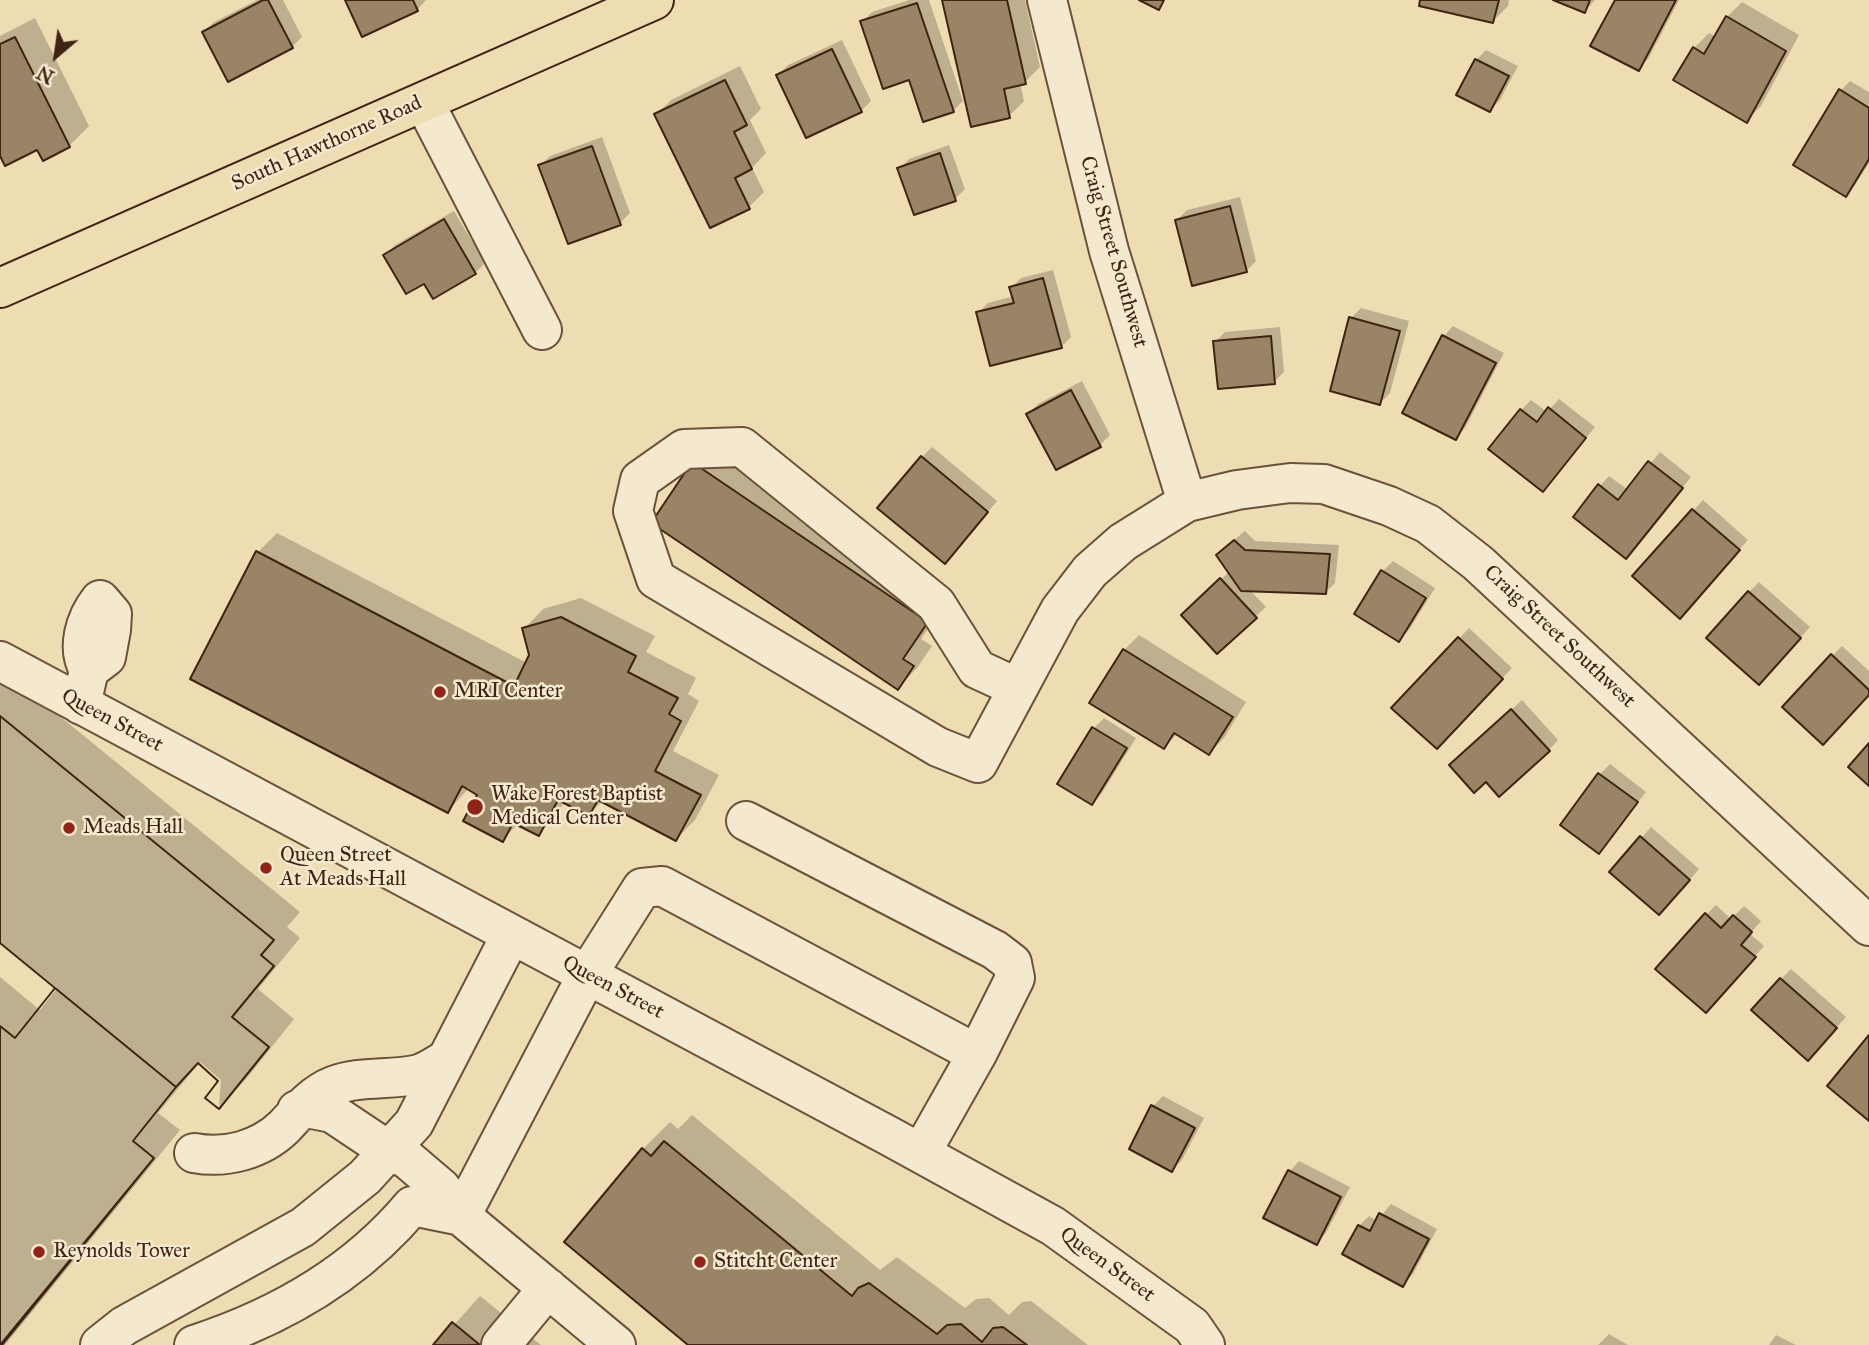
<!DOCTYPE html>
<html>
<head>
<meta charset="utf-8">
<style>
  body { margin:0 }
  #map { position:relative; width:1869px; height:1345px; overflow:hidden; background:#eedcb3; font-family:"IM FELL Great Primer",serif }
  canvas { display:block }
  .north { position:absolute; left:21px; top:21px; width:70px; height:70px; -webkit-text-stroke:5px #f4e8ce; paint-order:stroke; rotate:209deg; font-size:19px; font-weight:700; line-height:28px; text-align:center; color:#3f2413 }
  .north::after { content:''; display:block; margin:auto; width:24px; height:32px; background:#3f2413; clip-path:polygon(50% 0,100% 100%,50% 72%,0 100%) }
</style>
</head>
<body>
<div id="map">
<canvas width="1869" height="1345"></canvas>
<div class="north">N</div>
</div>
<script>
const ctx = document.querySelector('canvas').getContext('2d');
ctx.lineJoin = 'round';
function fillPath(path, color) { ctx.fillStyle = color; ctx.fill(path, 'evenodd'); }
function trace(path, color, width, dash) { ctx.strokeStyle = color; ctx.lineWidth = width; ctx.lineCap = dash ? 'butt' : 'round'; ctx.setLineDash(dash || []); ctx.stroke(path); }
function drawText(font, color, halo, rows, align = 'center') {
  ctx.font = font + ' "IM FELL Great Primer",serif'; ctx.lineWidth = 5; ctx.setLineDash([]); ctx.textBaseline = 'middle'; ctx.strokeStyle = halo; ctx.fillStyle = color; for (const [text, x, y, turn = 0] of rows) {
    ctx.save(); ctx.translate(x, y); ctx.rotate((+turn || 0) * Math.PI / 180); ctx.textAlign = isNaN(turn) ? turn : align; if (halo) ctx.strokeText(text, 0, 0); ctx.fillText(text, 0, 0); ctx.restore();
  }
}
const shadow = new Path2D(`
  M257,0h26l19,37 -10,10 -88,-15 10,-10z
  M347,0h79l-9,10z
  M909,0h20l34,101 -10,10 -42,-33 -49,-56 10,-10z
  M944,0h81l15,67 -15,15 -5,1 4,18 -15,15z
  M1422,0h87l-1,6 -15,15z
  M1558,0h37l-10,11z
  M1616,0h63l-31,59 -10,10z
  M1742,2l57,33 -38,71 -15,15 -52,-73 15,-15 7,4 11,-20z
  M35,18l54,108 -20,20 -31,1 -38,6v-117z
  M842,40l29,61 -10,10 -83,-36 10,-10z
  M1486,50l32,16 -18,34 -10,10 -14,-50z
  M740,66l21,43 -11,11 16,33 -14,15 12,24 -15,15 -93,-92 15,-15z
  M1850,81l19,11v71l-14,22 -9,10 -6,-104z
  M602,137l28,76 -10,10 -51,19 -29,-76 10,-10z
  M949,145l16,44 -10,10 -56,-30 10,-10z
  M1240,197l16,64 -10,10 -69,-51 10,-10z
  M454,211l31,52 -10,10 -50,9 -40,-27 10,-10z
  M1053,270l18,67 -10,10 -83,-34 10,-10 26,-7 -3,-8 10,-10z
  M1361,308l48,13 -19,72 -10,10 -29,-85z
  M1453,326l51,27 -39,75 -10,10 -11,-102z
  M1280,327l4,45 -10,10 -59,-40 10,-10z
  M1082,381l28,54 -10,10 -72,-31 10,-10z
  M1559,399l36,28 -43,53 -31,-70 10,-10 16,12z
  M713,444l233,158 -25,37 11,7 -15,22 -19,20 -245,-165z
  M932,447l65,54 -42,51 -33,-95z
  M1660,452l31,25 -65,80 -26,-71 9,-10 19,14z
  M1703,500l45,40 -59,66 -54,-30z
  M1245,531l10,10 84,4 -4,38 -10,10 -75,-3 16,17 -49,45 -24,-47 37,-34 -2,-26z
  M277,533l250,130 4,-8 -7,-26 19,-20 38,-11 74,38 -9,16 50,26 -8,16 11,7 -26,50 46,24 -24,45 -19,19 -73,-39 -14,14 -25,-13 -6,13 -20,20 -20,-10 -16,16 -22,-46 -11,-6 -21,23 -190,-259z
  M1393,561l42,27 -26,42 -10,10 -16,-69z
  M1759,582l51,45 -41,46 -20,-81z
  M1469,628l43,40 -75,79 -43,-39z
  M1139,635l107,67 -22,36 -15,15 -31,-20 -14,14 -73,-45 33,-52z
  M1842,646l27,25v22l-37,-37z
  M8,674l292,238 -13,15 13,11 -42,51 36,30 -48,60 -27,27 2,-26 -21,-18 -42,51 22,17 -175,215h-5v-368l40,33 17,-22 -57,-46v-259z
  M1522,700l36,40 -9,10 -63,30 -25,-24z
  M1104,718l32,20 -34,55 -10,10 2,-75z
  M1610,764l36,28 -47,59 1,-77z
  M1651,827l48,42 -30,34 -58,-31z
  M1716,905l15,14 13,-13 17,15 -11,13 14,12 -48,55 -10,-86z
  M1791,969l55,48 -28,31 -37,-69z
  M1163,1096l41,22 -22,42 -10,10 -19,-64z
  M692,1115l188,155 17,-13 68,51 11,-9 13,-1 20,17 13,-13 9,-1 57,44h-397l-48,-196 27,-27 8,7z
  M1299,1161l51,26 -24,46 -10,10 -26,-72z
  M1391,1204l46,25 -24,45 -10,10 -44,-58 10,-10 8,5z
  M480,1296l61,49h-105z
  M1609,1334l19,11h-30z
  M1776,1335l20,10h-27z`);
const building = new Path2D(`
  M263,0h5l25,48 -65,34 -26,-50z
  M345,0h68l5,11 -56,26z
  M942,0h65l19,84 -22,5 6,29 -39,9z
  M1139,0h25l-5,10z
  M1420,0h79l-6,23 -74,-17z
  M1553,0h37l-5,13z
  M1615,0h61l-37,71 -49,-25z
  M917,3l37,109 -31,10 -14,-42 -26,9 -23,-68z
  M1726,16l60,35 -39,72 -74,-43 20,-33 11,7z
  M15,37l55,110 -27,14 -6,-11 -32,16 -5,-10v-112z
  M832,49l30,63 -56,26 -30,-63z
  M1475,59l34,17 -19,36 -34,-17z
  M725,80l22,45 -13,7 18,37 -17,9 15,31 -40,19 -56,-114z
  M1839,89l30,19v51l-23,38 -53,-32z
  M592,146l29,79 -53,19 -30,-79z
  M940,153l16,48 -42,14 -17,-47z
  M1230,206l17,66 -55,14 -17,-66z
  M444,219l32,55 -43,25 -9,-15 -18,10 -23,-39z
  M1043,278l19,70 -72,18 -14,-54 38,-9 -5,-16z
  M1349,317l51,14 -20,74 -50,-14z
  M1442,335l54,28 -40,77 -54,-27z
  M1271,336l4,48 -57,5 -5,-48z
  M1071,390l30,57 -45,23 -30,-56z
  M1548,407l38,31 -43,54 -55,-43 32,-40 17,13z
  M921,456l67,56 -43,52 -68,-56z
  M1648,461l35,27 -57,71 -53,-42 25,-33 20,16z
  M692,462l236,160 -25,37 11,7 -16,24 -247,-167z
  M1692,509l48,41 -60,69 -48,-43z
  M1234,540l11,10 85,4 -4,40 -85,-3 -25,-36z
  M256,551l258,135 15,-31 -7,-27 39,-11 75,39 -8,16 50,26 -9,16 12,7 -26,50 46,24 -25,46 -78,-41 -9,16 -31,-16 -19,36 -26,-13 -10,19 -40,-21 14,-26 -15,-9 -14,27 -258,-134z
  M1381,570l45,28 -27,44 -45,-28z
  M1220,578l37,40 -40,36 -36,-39z
  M1748,591l53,47 -42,47 -53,-47z
  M1458,637l45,42 -66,70 -46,-41z
  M1123,649l110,68 -24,38 -35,-22 -10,16 -75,-46z
  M1831,654l38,36v5l-46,50 -41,-38z
  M1511,709l39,42 -51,46 -13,-15 -12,11 -25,-28z
  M0,716l274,224 -13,15 13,11 -42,51 37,30 -50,62 -14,-11 13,-17 -20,-18 -22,24 -43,54 21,17 -152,187h-2v-319l15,12 40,-50 -55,-45z
  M0,716l274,224 -13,15 13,11 -42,51 37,30 -50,62 -14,-11 13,-17 -20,-18 -22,24 -176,-144z
  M1092,727l35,21 -35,57 -35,-21z
  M1869,743v43l-21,-19z
  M1598,773l40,29 -39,52 -39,-29z
  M1640,836l50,44 -31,35 -50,-43z
  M1705,913l16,15 12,-13 19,17 -11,13 15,12 -50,56 -51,-44z
  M1780,978l57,50 -29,33 -57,-51z
  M55,988l121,99 -43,54 21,17 -154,187v-319l15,12z
  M1869,1035v86l-42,-35z
  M1151,1105l44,23 -23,44 -43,-23z
  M664,1141l188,155 6,-8 11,-5 68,51 10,-9 14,-1 21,18 11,-14 10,-1 24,18h-339l-124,-103 78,-94 9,8z
  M1288,1170l53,27 -24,48 -54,-27z
  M1379,1213l50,26 -26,48 -61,-33 16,-29 12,6z
  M452,1322l28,23h-47z`);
const minor = new Path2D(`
  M1047,0l62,251 78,251
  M424,102l118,228
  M0,661l891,476 162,89 139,100 13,19
  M1018,688l-41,-19 -41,-65 -194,-157 -58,2 -44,31 -7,31 23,68 282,168 40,16 82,-153 30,-39 33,-29 64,-40 50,-12 53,-7 34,1 65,22 39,18 50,39 391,363
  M81,705l8,-35 17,-13 5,-27 1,-16 -12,-14c-15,19 -24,48 -11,70
  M746,821l249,129 17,13 3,15 -38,76
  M297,1110l15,-1 20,4 57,38 18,8 34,29 20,28 155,129
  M194,1153c32,6 66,-3 90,-26 14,-15 29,-33 49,-41 27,-11 58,-5 86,-12 10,-3 19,-10 28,-15
  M100,1345l24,-19 179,-99 62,-50 49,-54 97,-188
  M194,1345c83,-27 161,-71 218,-139l49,10 126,-241 55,-87 20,-2 315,168 -56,99
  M501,1345l47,-57`);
const major = new Path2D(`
  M0,288l654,-288`);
const markers = [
  [440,692,7,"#8f2418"],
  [475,807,9,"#8f2418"],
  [69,828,7,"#8f2418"],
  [266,868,7,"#8f2418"],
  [39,1252,7,"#8f2418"],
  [700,1262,7,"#8f2418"]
];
const streetNames = [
  ["South Hawthorne Road",327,144,-24],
  ["Craig Street Southwest",1113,252,74],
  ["Craig Street Southwest",1559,637,43],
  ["Queen Street",112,721,28],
  ["Queen Street",613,988,28],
  ["Queen Street",1107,1265,36]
];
const poiNames = [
  ["MRI Center",454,692],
  ["Wake Forest Baptist",491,795],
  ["Medical Center",491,819],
  ["Meads Hall",83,828],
  ["Queen Street",280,856],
  ["At Meads Hall",280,880],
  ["Reynolds Tower",53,1252],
  ["Stitcht Center",714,1262]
];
fillPath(shadow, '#0003');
fillPath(building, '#9a8466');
trace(building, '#3f2413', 2);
trace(minor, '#6b523b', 42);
trace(major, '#3f2413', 42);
trace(minor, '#f4e8ce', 38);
trace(major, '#eedcb3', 38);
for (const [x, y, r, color] of markers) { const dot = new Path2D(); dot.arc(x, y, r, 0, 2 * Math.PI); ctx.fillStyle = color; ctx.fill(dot); trace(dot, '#f4e8ce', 2.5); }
drawText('21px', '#3f2413', '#f4e8ce', streetNames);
drawText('21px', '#3f2413', '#f4e8ce', poiNames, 'left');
</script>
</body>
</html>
